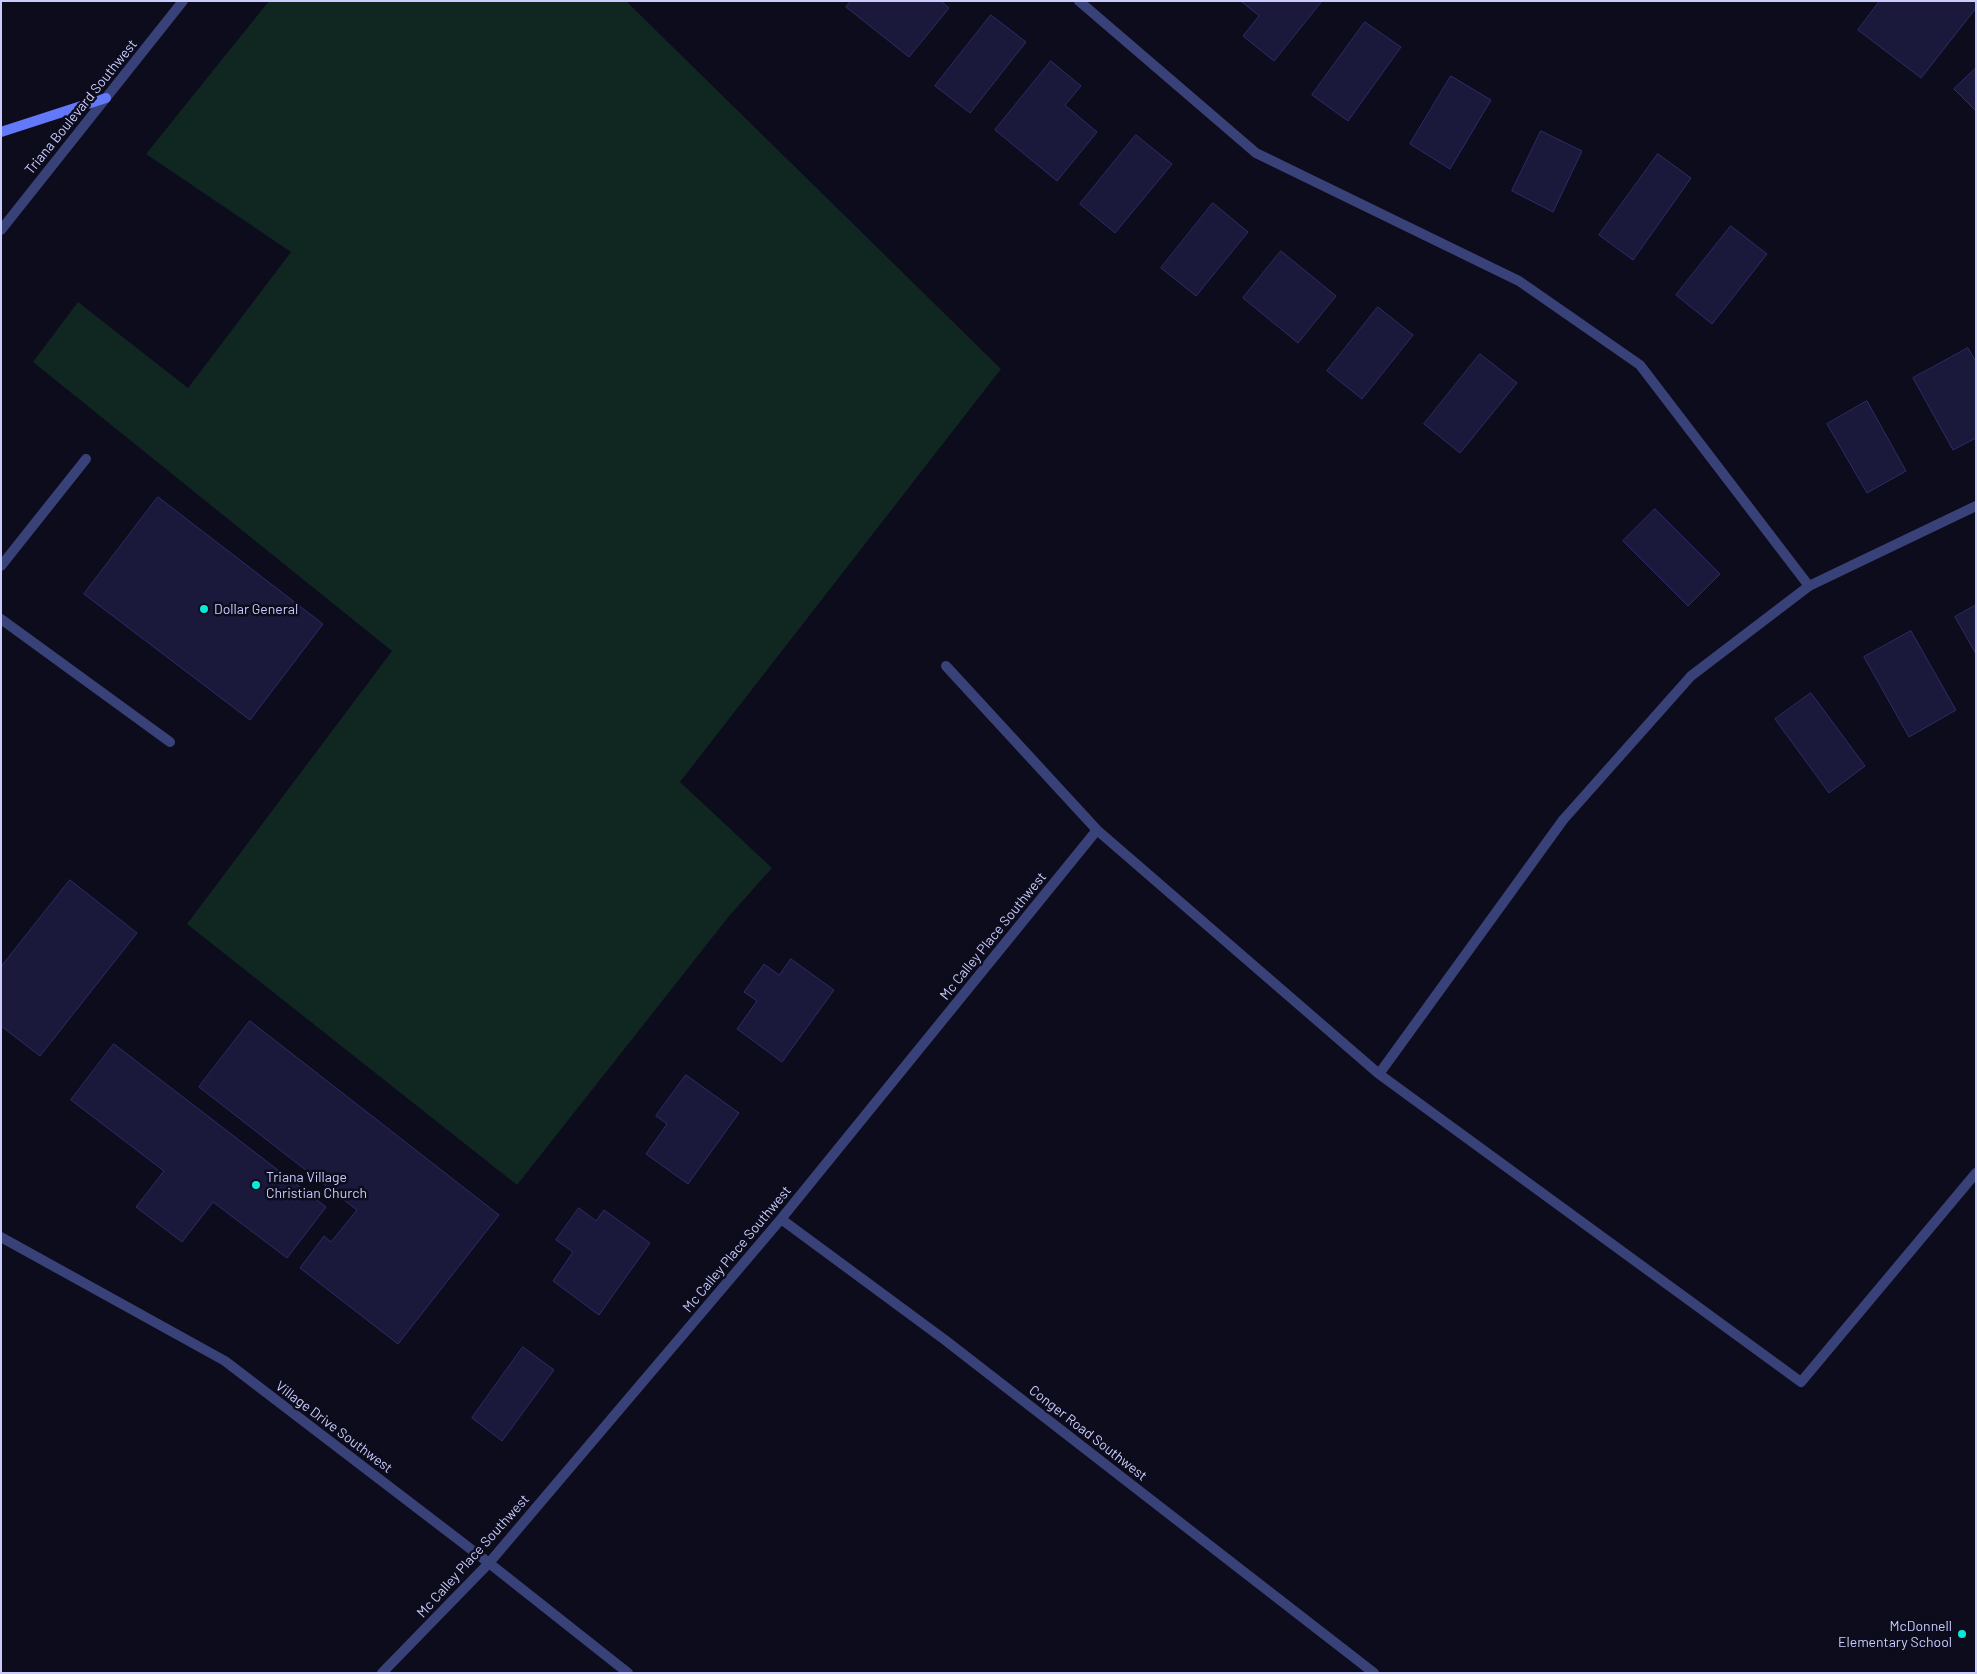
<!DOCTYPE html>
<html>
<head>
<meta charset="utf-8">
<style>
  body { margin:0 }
  #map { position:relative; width:1977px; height:1674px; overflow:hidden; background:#0c0c1c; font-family:Barlow,sans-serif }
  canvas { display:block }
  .frame { position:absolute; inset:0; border:2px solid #c9ccfd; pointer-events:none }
</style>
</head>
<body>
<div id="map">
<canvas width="1977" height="1674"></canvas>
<div class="frame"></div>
</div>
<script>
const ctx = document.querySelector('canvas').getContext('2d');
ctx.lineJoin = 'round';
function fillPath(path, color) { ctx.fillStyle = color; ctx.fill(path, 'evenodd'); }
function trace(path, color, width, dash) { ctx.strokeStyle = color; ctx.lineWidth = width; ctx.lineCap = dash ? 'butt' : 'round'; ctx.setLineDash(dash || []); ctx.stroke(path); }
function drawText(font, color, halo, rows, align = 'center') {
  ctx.font = font + ' Barlow,sans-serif'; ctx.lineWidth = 5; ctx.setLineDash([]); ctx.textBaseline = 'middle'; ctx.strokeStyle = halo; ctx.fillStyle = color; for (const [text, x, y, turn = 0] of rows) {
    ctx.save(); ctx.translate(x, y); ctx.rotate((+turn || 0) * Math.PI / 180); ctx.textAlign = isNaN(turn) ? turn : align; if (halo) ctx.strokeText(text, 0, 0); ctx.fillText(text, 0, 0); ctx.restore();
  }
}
const green = new Path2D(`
  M269,1h357l375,368 -321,413 92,86 -42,47 -213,270 -330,-261 205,-273 -359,-289 45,-60 110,86 103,-136 -145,-98z`);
const building = new Path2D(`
  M851,1h90l8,7 -40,49 -63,-50z
  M1241,1h81l-48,60 -31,-25 16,-20z
  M1880,1h96v7l-55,70 -63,-48z
  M991,15l35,27 -56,71 -35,-27z
  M1365,22l36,25 -53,74 -36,-26z
  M1051,61l30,25 -16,19 32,27 -40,49 -62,-51z
  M1976,68v43l-22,-22z
  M1451,76l40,24 -41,69 -40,-25z
  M1541,131l41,20 -29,61 -41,-21z
  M1136,135l36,29 -57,69 -35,-29z
  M1658,154l33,24 -58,82 -34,-25z
  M1213,203l35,29 -52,64 -35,-28z
  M1731,226l36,28 -55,70 -36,-29z
  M1281,251l55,45 -38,47 -55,-45z
  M1378,307l35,28 -51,64 -35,-28z
  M1968,348l8,14v76l-23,12 -40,-72z
  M1480,354l37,29 -57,70 -36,-29z
  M1867,401l39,70 -39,22 -40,-69z
  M158,497l165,127 -73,96 -166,-126z
  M1655,509l65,65 -32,32 -65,-65z
  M1976,605v49l-21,-37z
  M1911,631l45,79 -47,27 -45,-80z
  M1811,693l54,73 -36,27 -54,-74z
  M70,880l67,53 -97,123 -39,-30v-59z
  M791,959l43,31 -52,72 -45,-33 20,-28 -13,-9 20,-28 15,11z
  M250,1021l249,194 -101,129 -98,-76 24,-32 7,6 26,-32 -158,-123z
  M114,1044l212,163 -39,51 -74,-56 -31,40 -46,-35 28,-36 -93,-71z
  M686,1075l53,38 -51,71 -42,-30 21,-30 -11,-8z
  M579,1208l17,13 8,-11 46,33 -51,72 -46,-34 20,-29 -17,-12z
  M523,1347l31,23 -52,71 -30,-23z`);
const lane = new Path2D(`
  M1,566l85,-107
  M1,619l169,123`);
const street = new Path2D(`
  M1079,1l177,152 263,128 121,84 169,221
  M1,230l182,-229
  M946,666l151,164 282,244 422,308 175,-209
  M1379,1074l184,-254 128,-144 118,-90 167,-80
  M781,1219l164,121 429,333
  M1,1237l224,124 264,202 139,110
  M382,1673l107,-110 292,-344 316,-389`);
const secondary = new Path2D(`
  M1,132l105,-34`);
const markers = [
  [204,609,5,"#09e9da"],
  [256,1185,5,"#09e9da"],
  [1962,1634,5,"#09e9da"]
];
const streetNames = [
  ["Triana Boulevard Southwest",81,107,-51],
  ["Mc Calley Place Southwest",993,936,-51],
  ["Mc Calley Place Southwest",737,1249,-50],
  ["Village Drive Southwest",334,1427,37],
  ["Conger Road Southwest",1088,1433,38],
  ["Mc Calley Place Southwest",473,1556,-48]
];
const poiNames = [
  ["Dollar General",214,609],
  ["Triana Village",266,1177],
  ["Christian Church",266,1193],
  ["McDonnell",1952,1626,"right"],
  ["Elementary School",1952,1642,"right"]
];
fillPath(green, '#0f2621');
fillPath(building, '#1a193c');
trace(building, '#2e2c67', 1);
trace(lane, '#394179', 10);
trace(street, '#394179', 10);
trace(secondary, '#6479f9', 10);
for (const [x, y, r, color] of markers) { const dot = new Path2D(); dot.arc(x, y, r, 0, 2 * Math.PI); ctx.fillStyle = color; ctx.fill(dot); trace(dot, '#0c0c1c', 2); }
drawText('14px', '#c9ccfd', '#0c0c1c', streetNames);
drawText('14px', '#c9ccfd', '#0c0c1c', poiNames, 'left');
</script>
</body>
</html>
